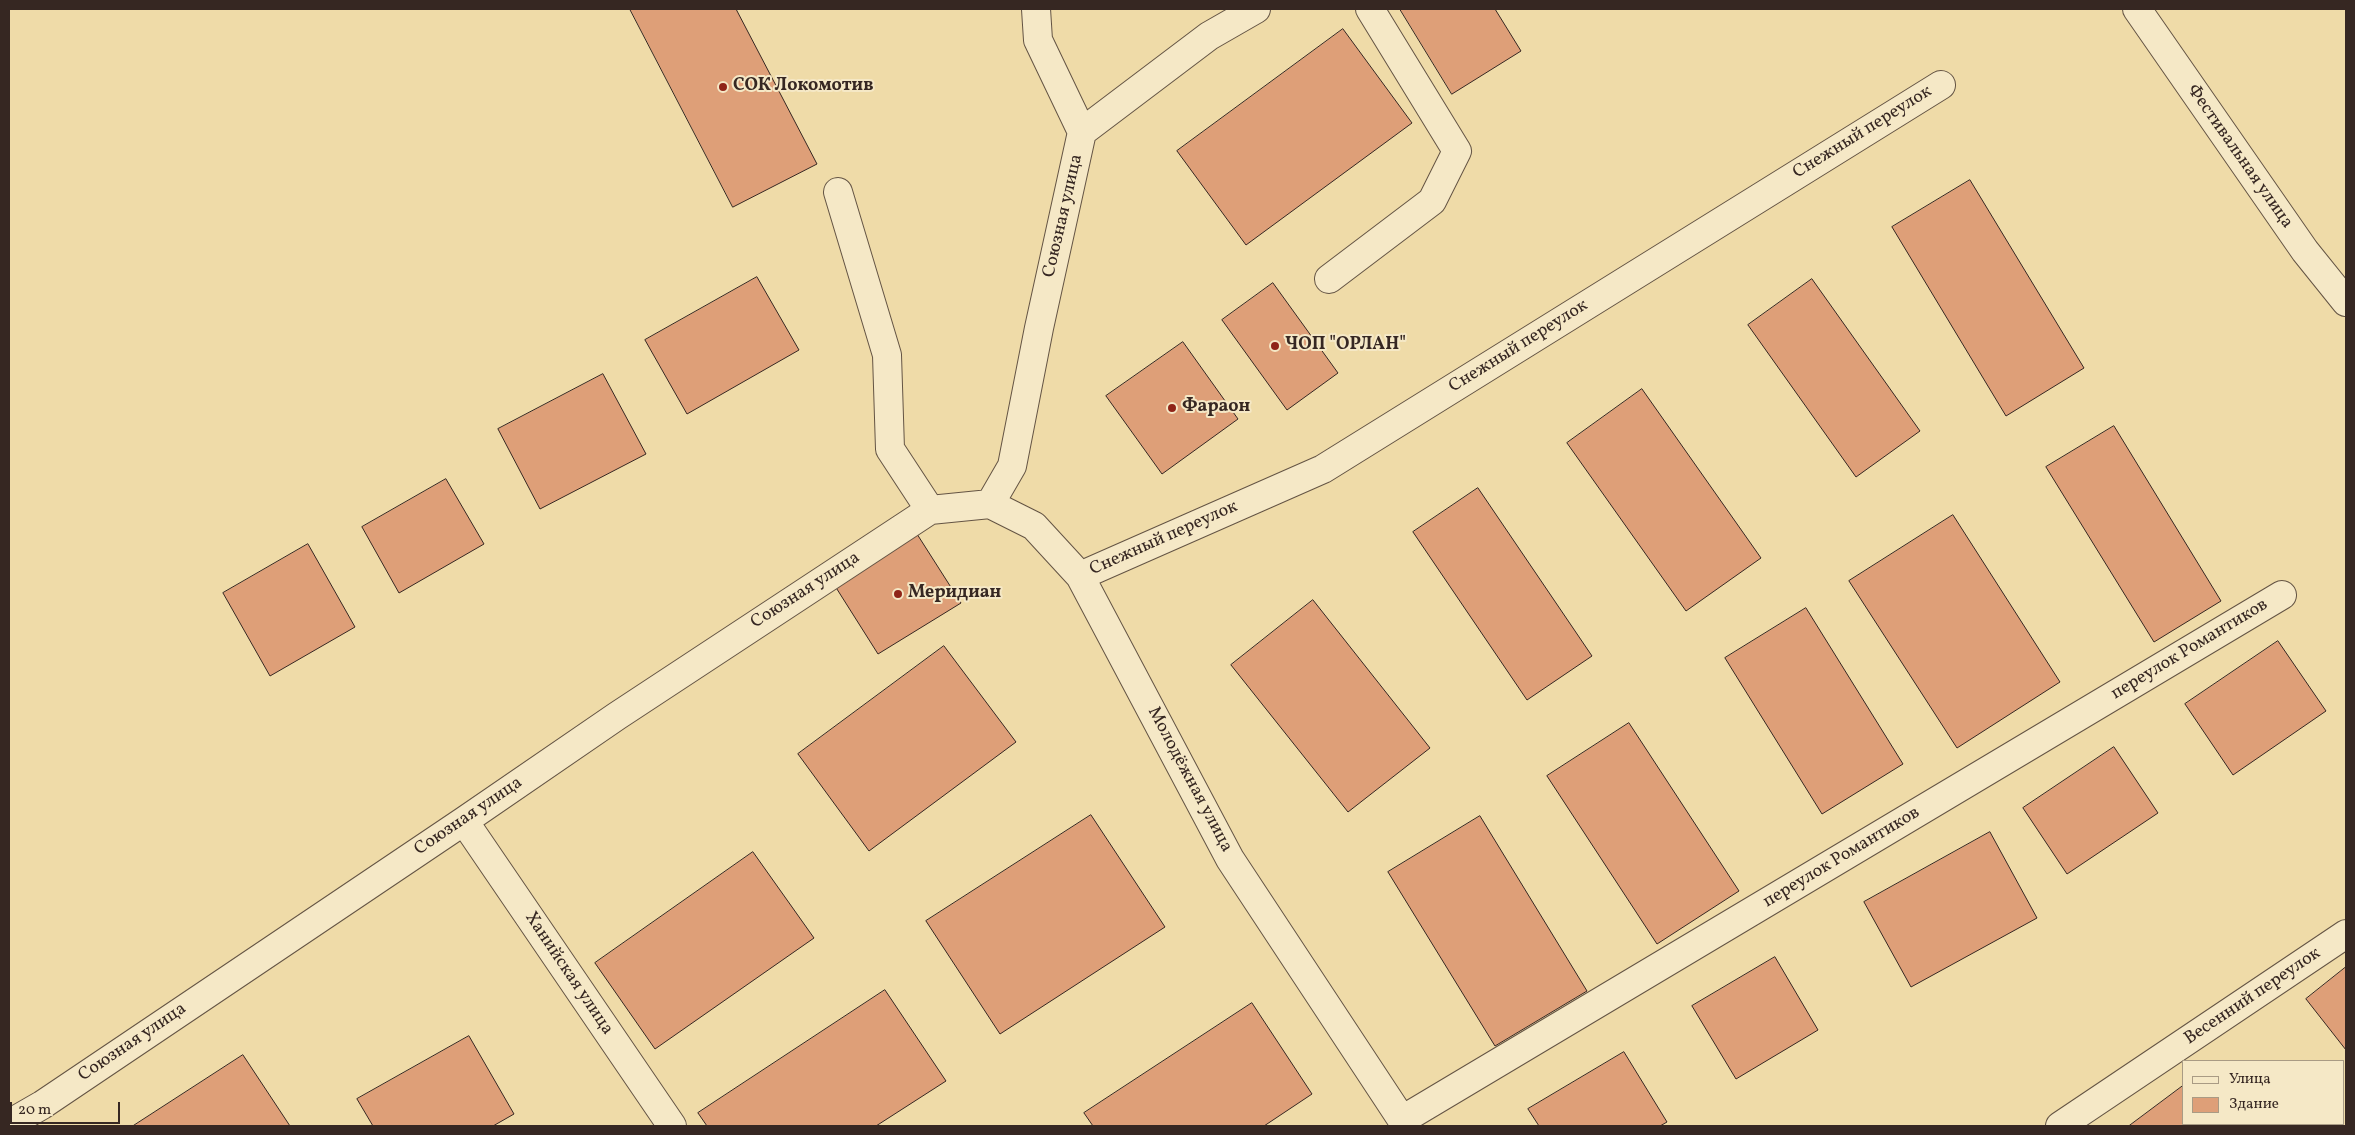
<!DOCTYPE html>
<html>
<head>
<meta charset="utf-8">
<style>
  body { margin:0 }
  #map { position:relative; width:2355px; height:1135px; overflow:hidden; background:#efdba8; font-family:Vollkorn,serif }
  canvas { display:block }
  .frame { position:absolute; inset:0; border:10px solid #362722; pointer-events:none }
  .legend { position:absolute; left:2182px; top:1060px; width:162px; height:65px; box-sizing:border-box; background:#f5e8c6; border:1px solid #a99b84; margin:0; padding:6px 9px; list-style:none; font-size:15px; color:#362722 }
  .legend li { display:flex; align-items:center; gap:10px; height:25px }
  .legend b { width:25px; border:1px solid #a99b84 }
  .scale { position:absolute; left:10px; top:1102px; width:110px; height:22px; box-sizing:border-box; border:2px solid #362722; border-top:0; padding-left:6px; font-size:15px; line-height:18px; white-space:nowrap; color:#362722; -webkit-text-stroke:4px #f5e8c6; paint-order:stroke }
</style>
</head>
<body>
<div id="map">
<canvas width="2355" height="1135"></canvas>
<div class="frame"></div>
<ul class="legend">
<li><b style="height:6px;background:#f5e8c6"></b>Улица</li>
<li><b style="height:14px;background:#de9f78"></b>Здание</li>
</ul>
<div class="scale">20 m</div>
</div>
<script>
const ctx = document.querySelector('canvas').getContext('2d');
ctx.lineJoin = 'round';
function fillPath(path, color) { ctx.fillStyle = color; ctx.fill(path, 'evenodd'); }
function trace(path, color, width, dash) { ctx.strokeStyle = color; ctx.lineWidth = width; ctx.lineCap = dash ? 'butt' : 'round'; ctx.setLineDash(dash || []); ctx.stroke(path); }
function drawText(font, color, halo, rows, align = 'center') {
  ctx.font = font + ' Vollkorn,serif'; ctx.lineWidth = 4; ctx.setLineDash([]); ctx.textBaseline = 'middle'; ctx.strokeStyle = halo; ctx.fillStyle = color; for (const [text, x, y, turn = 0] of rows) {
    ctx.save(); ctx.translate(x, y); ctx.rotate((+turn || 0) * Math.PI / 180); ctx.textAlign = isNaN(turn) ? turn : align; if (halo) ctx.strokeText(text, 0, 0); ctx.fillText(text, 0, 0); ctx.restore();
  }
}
const building = new Path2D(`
  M630,9h106l81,155 -84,43z
  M1400,9h95l26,42 -69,43z
  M1343,29l69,94 -166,122 -69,-94z
  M1970,180l114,188 -78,48 -114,-189z
  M757,277l42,73 -112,64 -42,-74z
  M1812,279l108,152 -64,46 -108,-152z
  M1273,283l65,90 -51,37 -65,-90z
  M1183,342l55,77 -76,55 -56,-78z
  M603,374l43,80 -106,55 -42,-80z
  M1642,389l119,169 -75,53 -119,-168z
  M2114,426l107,175 -67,41 -108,-175z
  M446,479l38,65 -85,49 -37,-66z
  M1478,488l114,168 -65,44 -114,-168z
  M1953,515l107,167 -103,66 -108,-167z
  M917,534l44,69 -83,51 -43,-68z
  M308,544l47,83 -85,49 -47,-83z
  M1313,600l117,148 -82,64 -117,-147z
  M1806,608l97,156 -81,50 -97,-156z
  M2278,641l48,70 -93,64 -48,-71z
  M944,646l72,96 -147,109 -71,-97z
  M1629,723l110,168 -82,53 -110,-168z
  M2114,747l44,66 -91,61 -44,-66z
  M1091,815l74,112 -165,107 -74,-113z
  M1480,816l107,175 -92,55 -107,-174z
  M1990,832l47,86 -126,69 -47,-85z
  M753,852l61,86 -159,111 -60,-86z
  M1775,957l43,73 -82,49 -44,-73z
  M2346,967v83l-40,-51z
  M885,990l61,91 -70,45h-169l-9,-13z
  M1252,1003l60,91 -48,32h-171l-9,-13z
  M469,1036l45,78 -21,12h-120l-16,-27z
  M1624,1052l43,70 -7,4h-121l-11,-17z
  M243,1055l47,71h-157z
  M2184,1085v39h53l-3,2h-105z`);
const minor = new Path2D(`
  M1036,9l2,31 44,92
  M2137,9l168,242 41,51
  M838,192l49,163 3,94 40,61
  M1329,279l103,-78 25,-50 -87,-142
  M990,504l22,-38 27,-138 43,-196 127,-96 47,-27
  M1080,576l243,-107 618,-384
  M464,821l208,305
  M1402,1120l880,-525
  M9,1124l33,-19 422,-284 153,-105 313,-206 60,-6 44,22 46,50 150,283 176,267
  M2060,1126l286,-192`);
const markers = [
  [723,87,5,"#8f2418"],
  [1275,346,5,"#8f2418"],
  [1172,408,5,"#8f2418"],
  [898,594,5,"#8f2418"]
];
const poiNames = [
  ["СОК Локомотив",733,87],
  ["ЧОП \"ОРЛАН\"",1285,346],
  ["Фараон",1182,408],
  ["Меридиан",908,594]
];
const streetNames = [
  ["Снежный переулок",1863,133,-32],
  ["Фестивальная улица",2239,157,55],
  ["Союзная улица",1064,216,-77],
  ["Снежный переулок",1519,347,-32],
  ["Снежный переулок",1164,539,-24],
  ["Союзная улица",806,591,-33],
  ["переулок Романтиков",2190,650,-31],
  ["Молодёжная улица",1189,780,62],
  ["Союзная улица",469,817,-34],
  ["переулок Романтиков",1842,858,-31],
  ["Ханийская улица",568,974,56],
  ["Весенний переулок",2253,997,-34],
  ["Союзная улица",133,1043,-34]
];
fillPath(building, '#de9f78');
trace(building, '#362722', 1);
trace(minor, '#645444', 30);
trace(minor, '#f5e8c6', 28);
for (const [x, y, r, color] of markers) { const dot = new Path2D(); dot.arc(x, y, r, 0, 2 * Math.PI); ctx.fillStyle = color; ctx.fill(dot); trace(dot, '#f5e8c6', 2); }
drawText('bold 18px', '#362722', '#f5e8c6', poiNames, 'left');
drawText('18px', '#362722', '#f5e8c6', streetNames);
</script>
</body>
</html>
